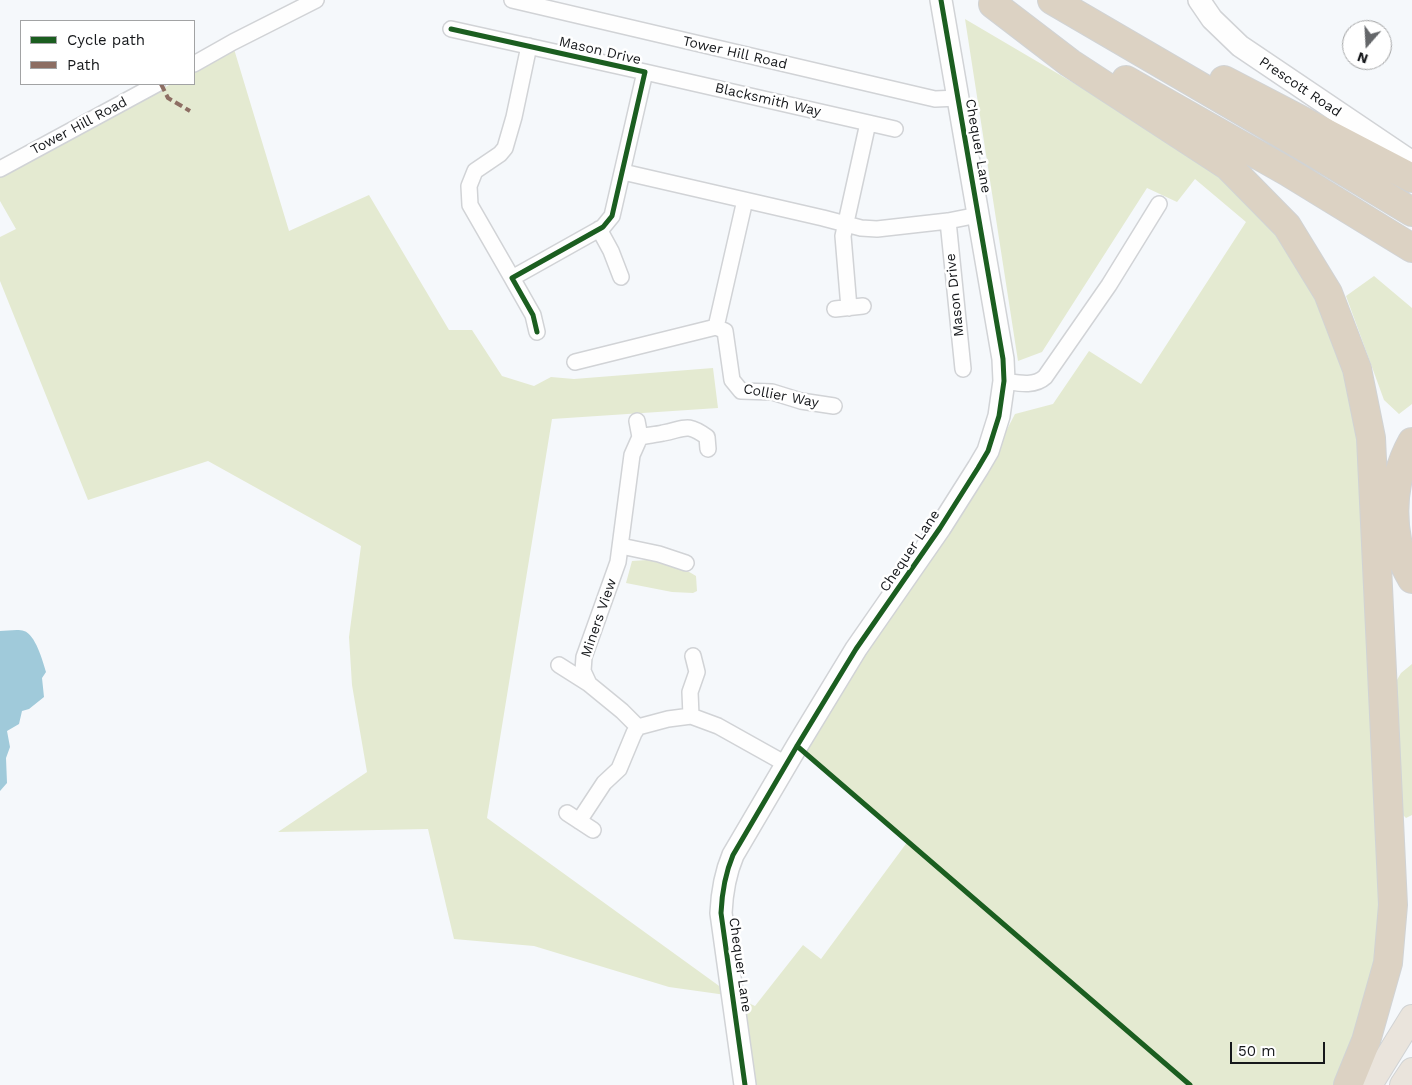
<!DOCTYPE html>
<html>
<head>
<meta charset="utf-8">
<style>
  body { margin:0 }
  #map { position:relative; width:1412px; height:1085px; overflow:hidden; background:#f5f8fb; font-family:"Work Sans",sans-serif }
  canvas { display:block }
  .legend { position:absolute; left:20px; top:20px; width:175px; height:65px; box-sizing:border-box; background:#fff; border:1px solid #a2a3a4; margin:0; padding:6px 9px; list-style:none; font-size:15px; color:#16181b }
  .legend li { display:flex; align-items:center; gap:10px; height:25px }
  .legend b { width:25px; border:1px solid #a2a3a4 }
  .north { position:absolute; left:1342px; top:20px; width:50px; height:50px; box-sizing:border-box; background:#fff; border:1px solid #a2a3a4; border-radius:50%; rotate:199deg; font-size:14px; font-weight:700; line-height:20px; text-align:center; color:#16181b }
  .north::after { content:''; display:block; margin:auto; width:18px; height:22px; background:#646669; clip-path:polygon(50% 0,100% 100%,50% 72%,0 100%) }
  .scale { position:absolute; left:1230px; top:1042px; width:95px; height:22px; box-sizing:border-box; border:2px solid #16181b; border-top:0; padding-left:6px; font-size:15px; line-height:18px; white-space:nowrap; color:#16181b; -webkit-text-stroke:4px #fff; paint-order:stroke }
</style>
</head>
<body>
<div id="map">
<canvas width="1412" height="1085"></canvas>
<ul class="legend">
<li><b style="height:6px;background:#1b5e20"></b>Cycle path</li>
<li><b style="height:6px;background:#8d6e63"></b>Path</li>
</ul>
<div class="north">N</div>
<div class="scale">50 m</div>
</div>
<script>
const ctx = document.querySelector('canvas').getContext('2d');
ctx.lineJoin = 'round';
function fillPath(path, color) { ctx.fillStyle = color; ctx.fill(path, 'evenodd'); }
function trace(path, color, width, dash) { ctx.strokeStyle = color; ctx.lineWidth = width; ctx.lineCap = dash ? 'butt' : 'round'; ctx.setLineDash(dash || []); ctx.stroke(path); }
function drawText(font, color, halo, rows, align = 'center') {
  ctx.font = font + ' "Work Sans",sans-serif'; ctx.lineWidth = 5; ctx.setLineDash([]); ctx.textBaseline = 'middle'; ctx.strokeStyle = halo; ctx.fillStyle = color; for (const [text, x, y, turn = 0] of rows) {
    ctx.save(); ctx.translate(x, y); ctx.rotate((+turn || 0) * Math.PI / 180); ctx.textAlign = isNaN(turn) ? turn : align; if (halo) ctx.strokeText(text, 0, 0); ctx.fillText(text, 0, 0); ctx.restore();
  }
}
const green = new Path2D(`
  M965,19l243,143 59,58 42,63 43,108 8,51 21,496 -41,147h-595l-12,-89 -64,-9 -135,-41 -80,-7 -26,-110 -150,3 89,-60 -15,-87 -3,-48 12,-91 -153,-85 -120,39 -88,-219v-44l16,-8 -16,-28v-24l171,-93h23v-13l40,-22 55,182 80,-36 80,135h23l30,46 32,10 17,-9 23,2 139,-11 5,40 -166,11 -65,399 246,178 22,10 48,-61 18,14 87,-118 -104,-90 60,-98 115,-170 36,-69 38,-10 36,-53 52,33 105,-162 -51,-43 -18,23 -30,-14 -105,164 -24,9z
  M1374,276l38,32v96l-13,10 -15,-14 -38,-104z
  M649,557c16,5 33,10 47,19l1,15 -4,2 -21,-1 -46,-9 6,-22 15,-1z
  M1412,664v151l-6,3 -8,-8 5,-7 -5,-12 -7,-101 10,-17z`);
const water = new Path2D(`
  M0,631c7,0 18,-2 24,0 11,3 19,30 22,41l-4,6 2,19 -15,12 -7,2 -3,13 -12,7 3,16 -4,11 1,25 -7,8z`);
const street = new Path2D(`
  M512,0l410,96 13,3 24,-1
  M451,29l194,43 -33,144 -9,11 -91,51 21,37 4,17
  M194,64l39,-22 83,-42
  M645,72l250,57
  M0,169l157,-85
  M623,172l200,46 38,10 16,1 71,-8 30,-6
  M948,221l15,148
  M599,229l12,22 10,26
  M512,278l-42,-73 -1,-19 6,-15 25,-17 5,-6 9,-31 15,-71
  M849,308l-6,-72 25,-113
  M835,309l28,-3
  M716,327l9,4 7,49 9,11 31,1 29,9 33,5
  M575,362l141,-35 29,-127
  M1004,381c14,2 30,6 41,-4l64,-92 50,-81
  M637,421l3,16
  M621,546l38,8 27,9
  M559,665l30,19
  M691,716l-1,-24 7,-20 -4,-16
  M638,727l-16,-16 -33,-27 -6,-13 1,-14 34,-95 14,-107 8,-18c7,-2 15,-2 23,-4 22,-4 23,-11 44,4l1,12
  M567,813l26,17
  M579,821l25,-38 15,-14 15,-36 4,-6 30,-8 23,-3 27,10 68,38`);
const secondary = new Path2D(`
  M1199,0l13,19 28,27 172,116
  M745,1085l-24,-172c1,-22 4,-39 12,-58l64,-109 59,-97 84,-121 38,-60 10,-17 11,-35 5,-35 -1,-22 -62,-359`);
const primary = new Path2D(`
  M1370,1085l42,-68
  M1402,1085l10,-15`);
const highway = new Path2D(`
  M1052,0l264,154 96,58
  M993,4l77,59 158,103 59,60 41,67 29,76 14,69 22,467 -5,58 -22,78 -18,44
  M1126,80l162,92 124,76
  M1224,80l188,98
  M1412,442c-23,41 -24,97 0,137`);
const quiet = new Path2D(`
  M161,84l7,14 22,13`);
const cycleway = new Path2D(`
  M451,29l194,43 -33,144 -9,11 -91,51 21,37 4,17
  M797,746l393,339
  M745,1085l-24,-172c1,-22 4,-39 12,-58l64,-109 59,-97 84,-121 38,-60 10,-17 11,-35 5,-35 -1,-22 -62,-359`);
const streetNames = [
  ["Mason Drive",600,51,13],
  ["Tower Hill Road",735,53,13],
  ["Prescott Road",1300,87,34],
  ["Blacksmith Way",768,100,13],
  ["Tower Hill Road",79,126,-28],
  ["Chequer Lane",978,146,80],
  ["Mason Drive",955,295,-96],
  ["Collier Way",781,396,11],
  ["Chequer Lane",910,551,-56],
  ["Miners View",599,618,-71],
  ["Chequer Lane",740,965,82]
];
fillPath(green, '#e4ead1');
fillPath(water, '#a0cada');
trace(street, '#d1d3d6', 18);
trace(secondary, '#d1d3d6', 24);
trace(primary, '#d1d3d4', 26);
trace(highway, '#d1d3d4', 30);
trace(street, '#fefefe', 15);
trace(secondary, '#fefefe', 21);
trace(primary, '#eae4dc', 24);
trace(highway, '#dcd2c3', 28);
trace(quiet, '#8d6e63', 4, [8, 4]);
trace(cycleway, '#1b5e20', 5);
drawText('14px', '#16181b', '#fff', streetNames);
</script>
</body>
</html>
